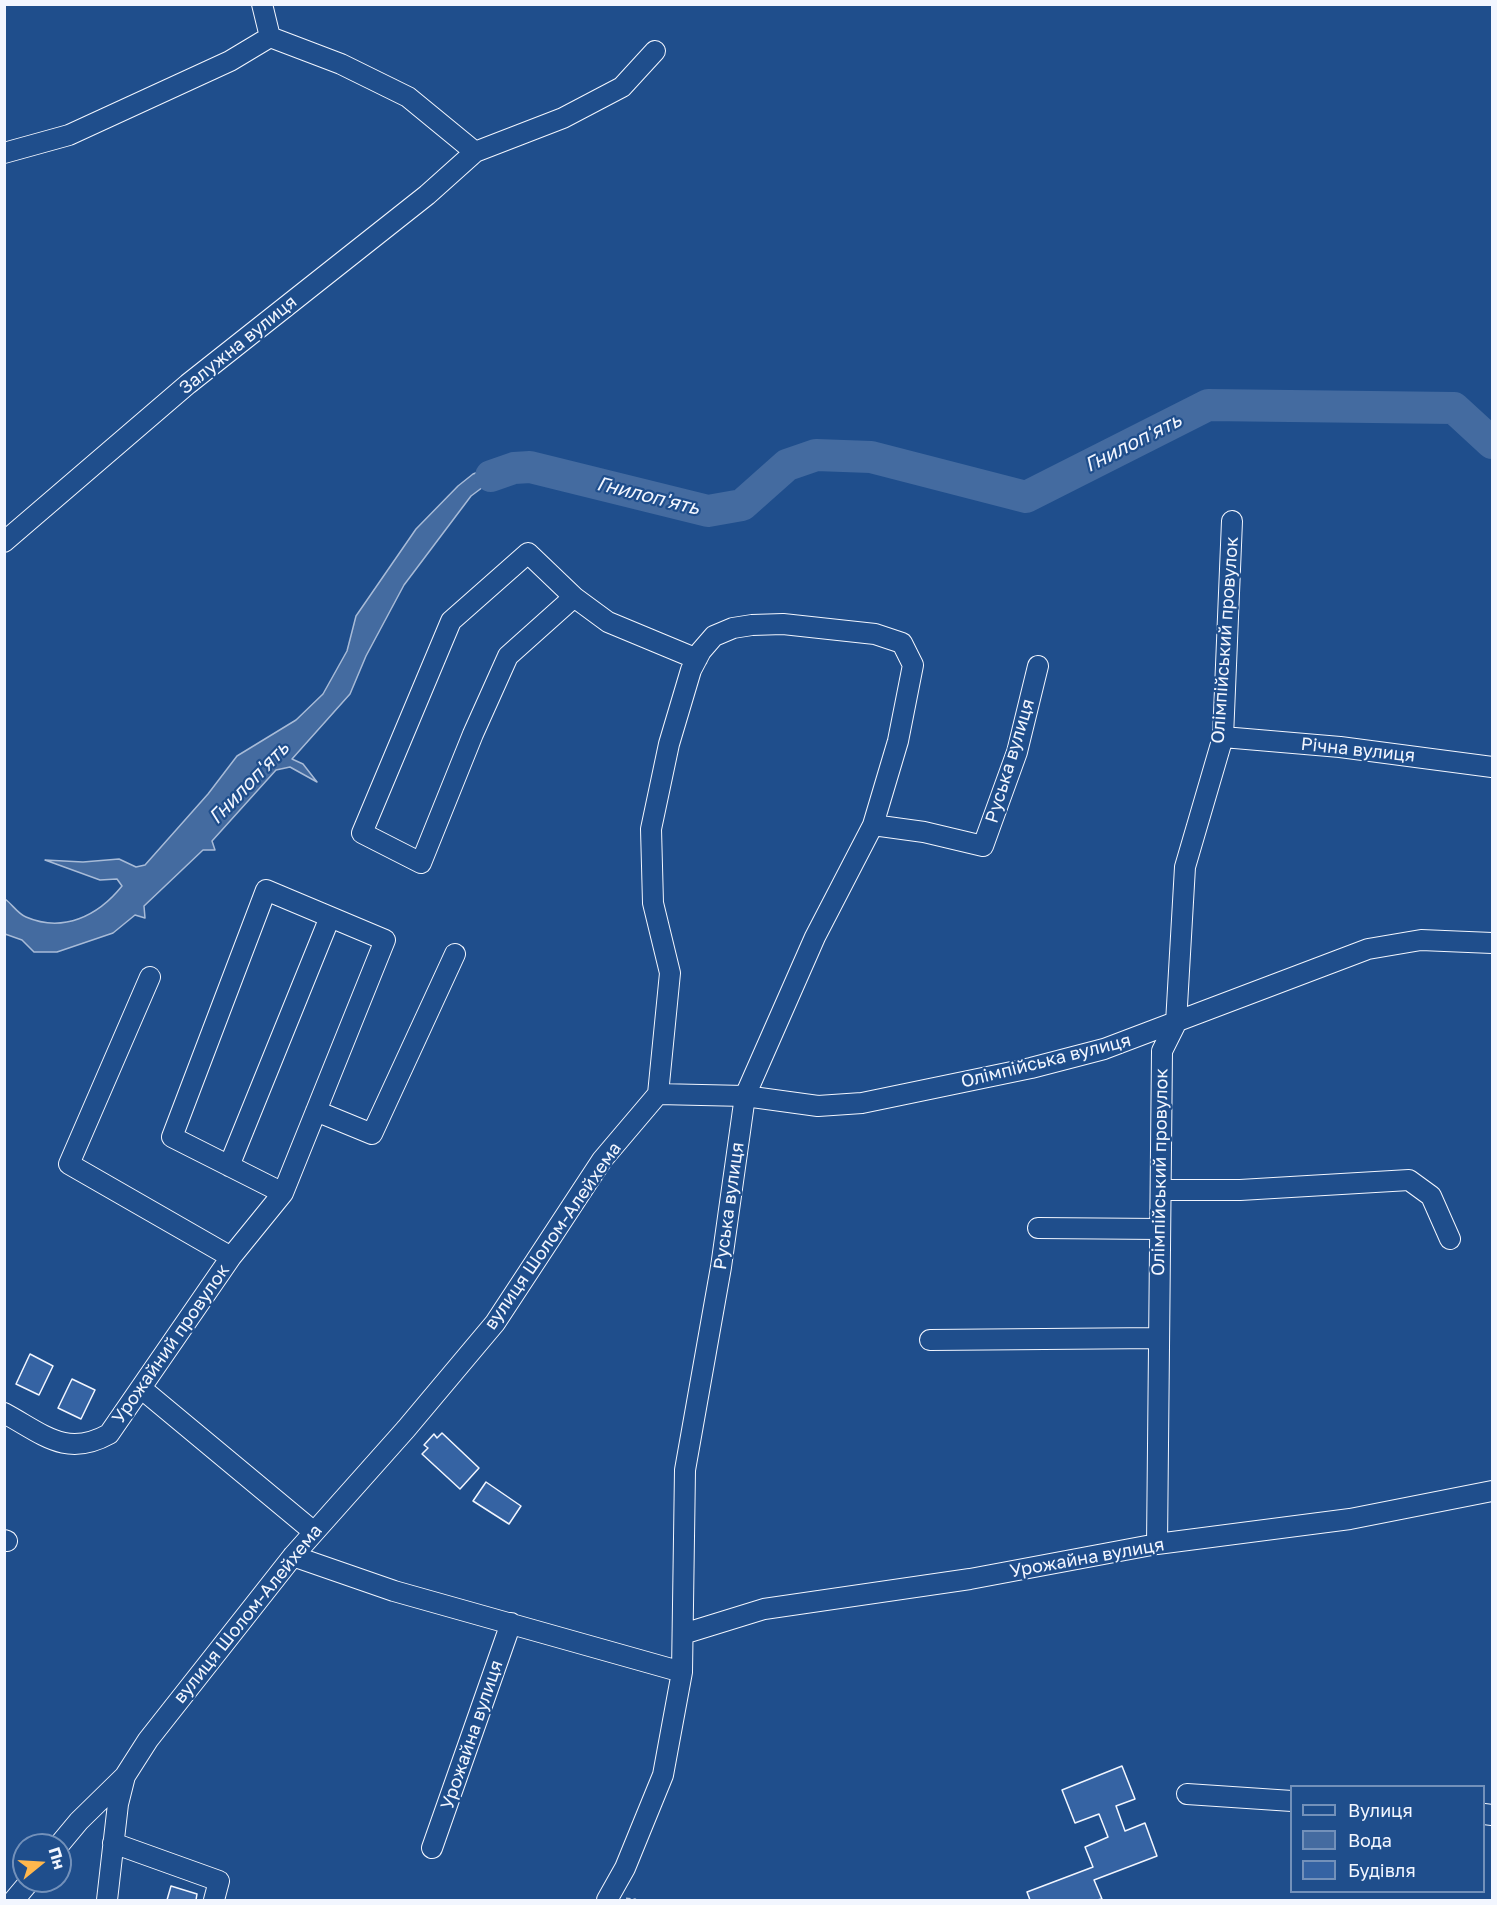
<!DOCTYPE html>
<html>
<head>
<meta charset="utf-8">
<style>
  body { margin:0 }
  #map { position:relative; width:1497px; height:1905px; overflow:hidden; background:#1f4e8c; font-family:"Golos Text",sans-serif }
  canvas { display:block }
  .frame { position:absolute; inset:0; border:6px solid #f2f6ff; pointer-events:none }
  .legend { position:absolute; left:1290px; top:1785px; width:195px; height:108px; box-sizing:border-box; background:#1f4e8c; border:2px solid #7391ba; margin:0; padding:8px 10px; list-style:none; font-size:18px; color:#f2f6ff }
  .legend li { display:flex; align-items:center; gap:12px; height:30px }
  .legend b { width:30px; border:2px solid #7391ba }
  .north { position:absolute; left:12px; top:1833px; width:60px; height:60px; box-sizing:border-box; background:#1f4e8c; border:2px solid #7391ba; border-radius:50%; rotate:72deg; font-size:16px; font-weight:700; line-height:24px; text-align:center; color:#f2f6ff }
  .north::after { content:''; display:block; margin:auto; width:21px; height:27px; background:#ffb74d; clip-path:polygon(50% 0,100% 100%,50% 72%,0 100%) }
</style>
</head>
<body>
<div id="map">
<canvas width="1497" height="1905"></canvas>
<div class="frame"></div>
<ul class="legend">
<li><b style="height:8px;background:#1f4e8c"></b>Вулиця</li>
<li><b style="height:16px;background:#446ba0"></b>Вода</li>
<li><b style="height:16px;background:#3563a3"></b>Будівля</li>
</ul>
<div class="north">Пн</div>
</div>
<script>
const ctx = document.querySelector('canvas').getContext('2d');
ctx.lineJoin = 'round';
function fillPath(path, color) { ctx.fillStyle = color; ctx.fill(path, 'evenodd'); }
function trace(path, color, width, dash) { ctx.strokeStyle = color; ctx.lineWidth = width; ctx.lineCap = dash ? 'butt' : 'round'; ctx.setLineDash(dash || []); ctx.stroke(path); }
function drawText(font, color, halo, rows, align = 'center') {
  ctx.font = font + ' "Golos Text",sans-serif'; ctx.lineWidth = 4.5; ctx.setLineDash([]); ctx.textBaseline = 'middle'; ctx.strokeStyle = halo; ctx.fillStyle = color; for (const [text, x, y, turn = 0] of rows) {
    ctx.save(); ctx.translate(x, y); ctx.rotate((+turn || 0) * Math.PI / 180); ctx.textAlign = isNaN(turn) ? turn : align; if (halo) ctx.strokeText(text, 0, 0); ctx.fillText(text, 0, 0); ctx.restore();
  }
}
const water = new Path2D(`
  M512,464l18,3 -43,17 -16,12 -67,89 -38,71 -16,38 -58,65 11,5 14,18 -27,-15 -14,3 -64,71 3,9h-12l-59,56 1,12 -10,-3 -22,18 -56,19h-23l-12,-12 -17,-6v-35c7,5 13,15 21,18 37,16 72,-1 96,-31l-5,-7 -17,1 -55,-20 38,2 36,-3 17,8 9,-2 63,-71 29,-38 59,-36 27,-26 24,-43 9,-35 60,-87 42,-43 15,-12 21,-8z`);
const river = new Path2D(`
  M491,476l23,-8 16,-1 178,44 34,-6 45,-40 29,-10 55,2 155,40 182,-92 246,3 38,35`);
const building = new Path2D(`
  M30,1354l23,12 -14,29 -23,-11z
  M72,1379l23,11 -14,29 -23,-11z
  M442,1433l37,35 -19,21 -38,-35 6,-6 -4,-3 10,-11 3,4z
  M486,1482l35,24 -12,18 -36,-23z
  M1122,1766l13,33 -19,7 9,25 20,-8 12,33 -63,24 8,19 -5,1h-67l-3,-8 66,-25 -8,-20 23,-10 -9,-23 -24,9 -13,-33z
  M171,1886l26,8 -1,6h-29z`);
const path = new Path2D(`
  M626,1899l10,1`);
const minor = new Path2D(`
  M262,4l8,33
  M4,153l65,-18 161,-74 40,-24 71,27 67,33 67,55 88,-34 59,-31 33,-36
  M4,542l184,-158 239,-189 48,-43
  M574,597l-46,-44 -77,68 -89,212 59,30 52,-129 35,-78 66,-59 34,25 89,37
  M1223,737l117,10 152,20
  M873,825l51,7 59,14 34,-94 21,-86
  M150,977l-81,187 162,93
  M658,1094l87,2 73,10 44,-3 169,-35 73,-19 264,-100 53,-9 71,3
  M316,1111l56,23 83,-180
  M229,1166l101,-249
  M1161,1190h79l169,-10 22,16 19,43
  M1038,1228l122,1
  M930,1340l228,-2
  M142,1389l172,143
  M4,1413c39,21 62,45 105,21l122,-177 52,-64 102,-253 -119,-50 -94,247 111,56
  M4,1540l3,1
  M1157,1544l5,-493 14,-28 9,-156 38,-130 9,-216
  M293,1556l101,35 288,81
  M683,1634l81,-25 206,-30 187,-35 193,-25 142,-28
  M1187,1794l105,7
  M1484,1814l8,1
  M113,1843l106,38 -5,19
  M59,1845l20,-24 46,-45
  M432,1848l79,-225
  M14,1900l16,-19
  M107,1900l11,-96 7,-28 23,-36 145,-184 113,-127 89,-106 107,-163 56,-66 12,-121 -17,-70 -2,-74 18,-85 22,-74 10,-19 13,-15 19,-8 19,-3 31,-1 92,10 27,9 11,22 -15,76 -25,84 -58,112 -70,159 -24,171 -36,203 -3,202 -19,103 -38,93 -18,32`);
const streetNames = [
  ["Залужна вулиця",238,345,-39],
  ["Олімпійський провулок",1225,640,-86],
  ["Річна вулиця",1358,750,6],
  ["Руська вулиця",1010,761,-73],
  ["Олімпійська вулиця",1046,1061,-14],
  ["Олімпійський провулок",1160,1172,-89],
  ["Руська вулиця",729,1206,-82],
  ["вулиця Шолом-Алейхема",553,1236,-55],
  ["Урожайний провулок",171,1344,-55],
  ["Урожайна вулиця",1087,1558,-10],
  ["вулиця Шолом-Алейхема",248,1614,-51],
  ["Урожайна вулиця",472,1735,-71]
];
const waterNames = [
  ["Гнилоп'ять",1133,443,-27],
  ["Гнилоп'ять",648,496,14],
  ["Гнилоп'ять",249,783,-46]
];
fillPath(water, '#446ba0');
trace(water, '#a8bbd7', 1.5);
trace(river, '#446ba0', 32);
fillPath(building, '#3563a3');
trace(building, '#f2f6ff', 1.5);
trace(minor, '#f2f6ff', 22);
trace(path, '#b3c4dc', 3, [4.5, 3]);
trace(minor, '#1f4e8c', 20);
drawText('18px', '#f2f6ff', '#1f4e8c', streetNames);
drawText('italic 20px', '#f2f6ff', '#1f4e8c', waterNames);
</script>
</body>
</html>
